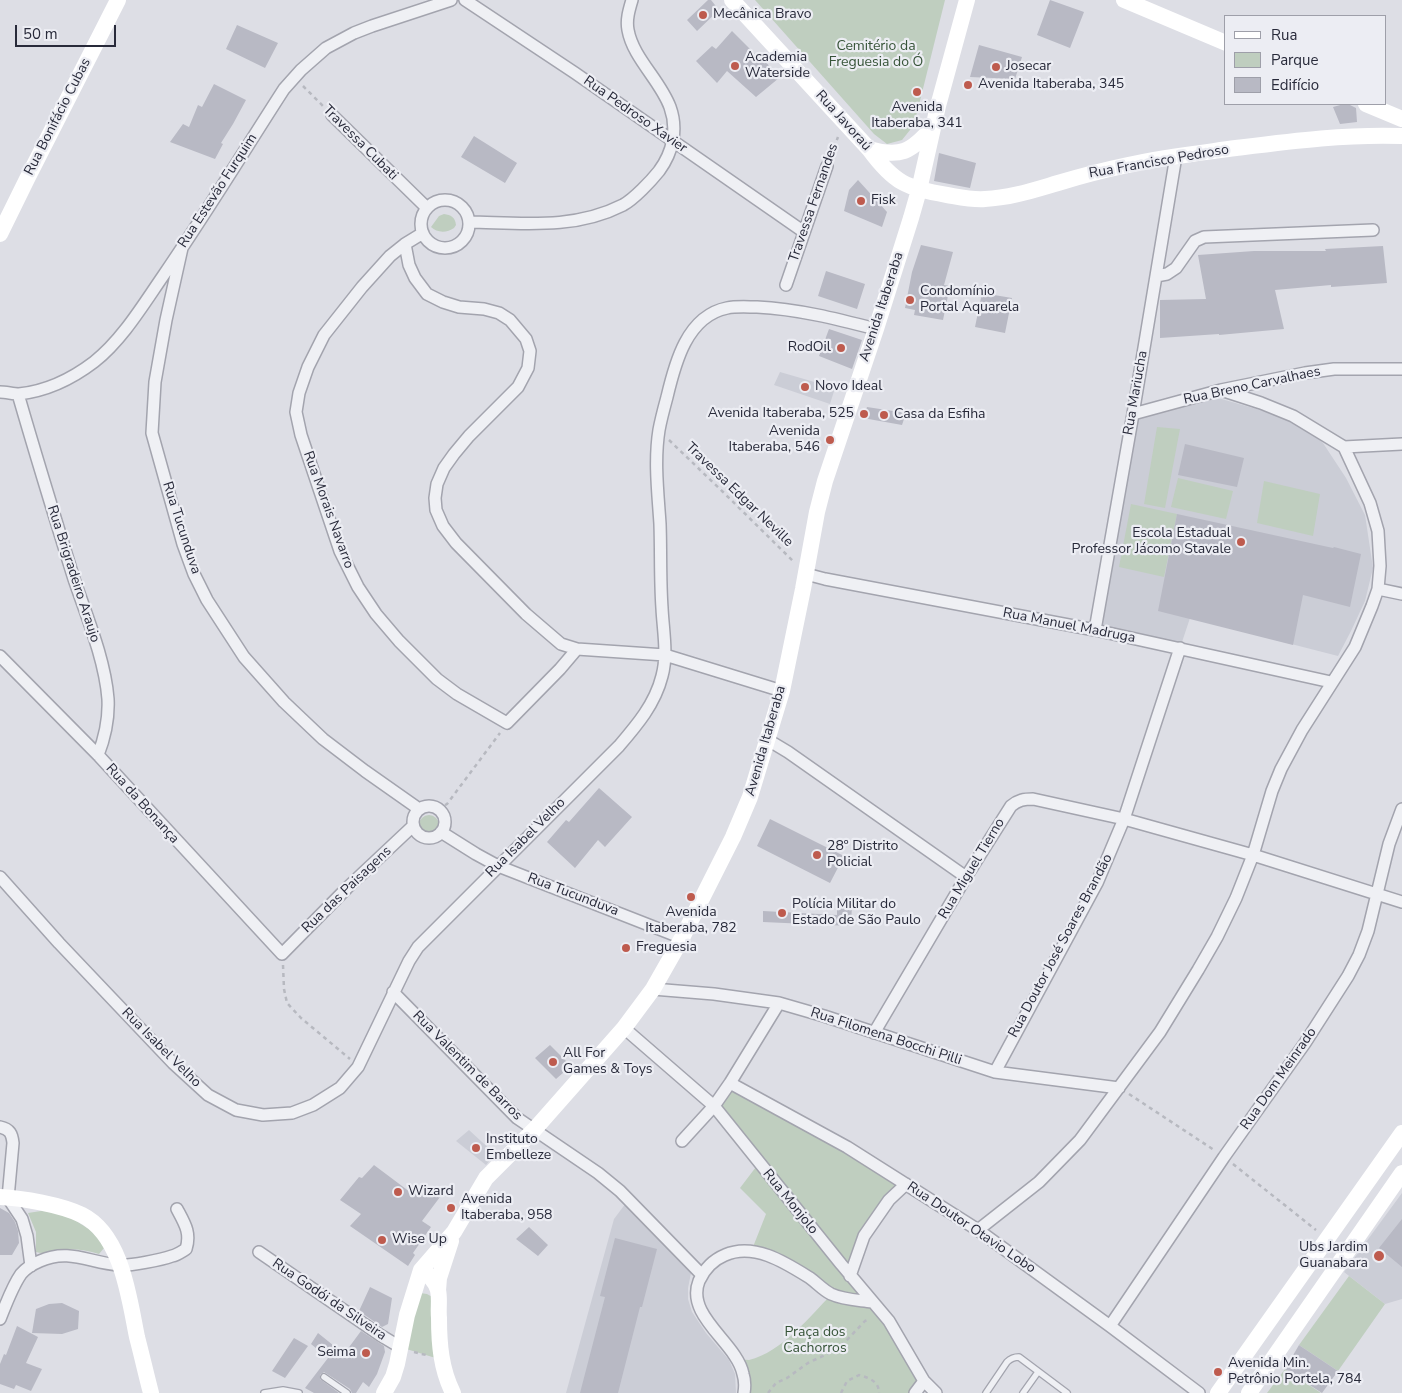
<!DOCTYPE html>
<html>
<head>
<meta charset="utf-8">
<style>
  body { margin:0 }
  #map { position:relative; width:1402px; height:1393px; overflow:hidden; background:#dddee5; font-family:"Nunito Sans",sans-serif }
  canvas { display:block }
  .legend { position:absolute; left:1224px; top:15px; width:162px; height:90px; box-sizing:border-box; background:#ecedf3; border:1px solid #9e9fa9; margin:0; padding:6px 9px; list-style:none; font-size:15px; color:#282a3a }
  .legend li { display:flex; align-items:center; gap:10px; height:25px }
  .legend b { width:25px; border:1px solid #9e9fa9 }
  .scale { position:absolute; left:15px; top:25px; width:101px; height:22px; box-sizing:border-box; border:2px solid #282a3a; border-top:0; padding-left:6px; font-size:15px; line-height:18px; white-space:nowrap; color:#282a3a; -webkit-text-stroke:4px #ecedf3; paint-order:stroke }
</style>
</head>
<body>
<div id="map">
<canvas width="1402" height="1393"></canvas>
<ul class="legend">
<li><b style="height:6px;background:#fff"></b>Rua</li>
<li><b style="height:14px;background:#bfcebf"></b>Parque</li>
<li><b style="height:14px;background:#b8b9c4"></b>Edifício</li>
</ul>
<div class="scale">50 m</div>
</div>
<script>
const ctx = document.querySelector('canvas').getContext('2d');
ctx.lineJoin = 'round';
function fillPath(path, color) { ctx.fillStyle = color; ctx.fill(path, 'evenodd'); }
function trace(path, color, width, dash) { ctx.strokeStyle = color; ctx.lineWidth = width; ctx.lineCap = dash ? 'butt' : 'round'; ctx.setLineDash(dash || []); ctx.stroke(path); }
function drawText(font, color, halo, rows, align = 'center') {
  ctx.font = font + ' "Nunito Sans",sans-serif'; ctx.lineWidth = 4.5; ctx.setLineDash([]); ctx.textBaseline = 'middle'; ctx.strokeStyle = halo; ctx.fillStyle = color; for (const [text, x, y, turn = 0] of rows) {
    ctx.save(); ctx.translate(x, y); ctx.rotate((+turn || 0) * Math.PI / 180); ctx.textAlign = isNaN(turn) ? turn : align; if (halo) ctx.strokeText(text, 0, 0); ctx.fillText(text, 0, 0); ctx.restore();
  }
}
const built = new Path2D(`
  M780,372l55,16 -5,16 -56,-19z
  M1211,396l84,24 28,23 23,35 19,37 8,53 -8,33 -14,30 -13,25 -148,-38 -10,30 -81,-12 31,-214z
  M469,1130l26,24 -9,11 -30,-24z
  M1402,1193v106l-17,5 -41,-32z
  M626,1203l65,70 -3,15v11l4,13 14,21 23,27 6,14 1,19h-170l48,-174z`);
const green = new Path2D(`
  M755,0h190l-31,125 -12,15 -15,4 -13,-10z
  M444,214c7,1 11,3 12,11l-2,3c-7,5 -17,5 -23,-1l8,-11z
  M1157,427l23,2 -15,79 -21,-4z
  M1178,478l55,13 -7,28 -55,-12z
  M1264,481l56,13 -7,42 -56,-13z
  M1131,504l46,10 -13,63 -45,-10z
  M419 825a10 10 0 1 1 20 0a10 10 0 1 1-20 0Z
  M730,1083l176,101 -17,16 -39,75 74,106 -9,12h-172l-6,-34c4,0 8,1 12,1 33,-8 60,-43 83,-66l-81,-42 15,-38 -26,-26 19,-25 -45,-57z
  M41,1211l17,1 12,5 28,18 6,13 -5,6c-13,-4 -26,-6 -40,-4 -8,1 -15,5 -23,2v-20l-8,-19z
  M1349,1276l36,28 -47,67 -39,-26z
  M420,1293l7,1 7,4 8,62 -42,-13z
  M1285,1369l36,24h-54z`);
const building = new Path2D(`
  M708,0h3l8,10 -22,21 -10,-11z
  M1050,0l34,12 -14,36 -33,-13z
  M237,25l41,18 -13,25 -39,-19z
  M732,31l27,27 2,-2 18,22 -23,19 -29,-26 -10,12 -21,-22 16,-15 4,3z
  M979,45l43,12 -7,22 -45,-2z
  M214,84l32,16 -13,24 -12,19 2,1 -8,15 -45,-17 13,-18 6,3 9,-22 4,2z
  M1344,104h4l8,4 1,14 -17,2 -7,-17z
  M474,136l43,27 -12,20 -44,-26z
  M939,153l37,10 -6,25 -36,-7z
  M858,180l29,32 -5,15 -38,-16 5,-21z
  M921,245l32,7 -9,33 6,1 -7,34 -29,-5 1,-5 -10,-2 7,-36z
  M1383,246l4,37 -56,4v-2l-56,5 9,39 -65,6v-1l-59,4v-38l46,-1 -8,-44 56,-4h72l-1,-2z
  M826,271l39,13 -8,25 -39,-13z
  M982,293l30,5 -7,35 -30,-6z
  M829,329l33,11 -10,29 -33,-13z
  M867,407l39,6 -4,12 -39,-7z
  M1185,444l59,14 -7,29 -59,-12z
  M1177,514l156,34 1,-1 27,7 -11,53 -47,-12 -10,50 -135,-34z
  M599,788l33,29 -27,30 -7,-7 -23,28 -28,-26 19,-22 3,2z
  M770,819l74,37 -14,27 -73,-37z
  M837,904h15l-1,22 -88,-4v-11l74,4z
  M550,1045l21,21 -15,13 -21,-21z
  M374,1165l40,30 9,-12 17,14 -18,24 9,6 -18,26 2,2 -7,11 -58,-40 11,-12 -21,-14 19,-23 3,1z
  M0,1208l9,5 6,9 3,9 1,12 -7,12h-12z
  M1402,1219v48l-23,-19z
  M529,1227l19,18 -10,11 -22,-17z
  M615,1238l42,11 -15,58h-2l-22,86h-38l25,-96 -5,-1z
  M370,1287l22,11 -4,26 -6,3 -23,-16z
  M62,1303l17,8 -1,18 -16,5 -30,-1 4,-24 13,-5z
  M17,1326l21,11 -12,26 16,6 -11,22 -15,-6 -2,4 -14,-5v-20l4,-10 2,1z
  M361,1331l23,15 1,6 -8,22 -8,13 -6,-5 -7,11h-4l-2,-4 -26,-17 -4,3v4l19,14h-25l-9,-5 23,-30 -17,-14 7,-11 26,21z
  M294,1338l14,8 -23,32 -13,-7z
  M1299,1345l39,26 -16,22 -37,-24z`);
const path = new Path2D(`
  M303,86l21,21
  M831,155l7,-18
  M669,440l54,52 71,70
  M438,809l9,-5 53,-71
  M283,965l1,24 3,14 14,15 49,41
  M1129,1094l85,56
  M1233,1164l83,66
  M414,1352l12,3
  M768,1393l8,-10 11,-5 21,-15 21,-10 15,-10 21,-22 5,-2
  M841,1393l6,-12 12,-6c10,3 20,6 20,18`);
const lane = new Path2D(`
  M324,1377l23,16
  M264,1393l19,-3 16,3
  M986,1393l21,-31c4,-4 7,-5 12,-5l48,36
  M1023,1393l15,-21`);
const street = new Path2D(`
  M465,0l110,73 229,159
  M332,115l95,93
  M421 224a24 24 0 1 1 48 0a24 24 0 1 1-48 0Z
  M469,222c53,1 105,8 154,-17 11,-6 28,-24 36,-34 14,-19 19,-42 11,-64 -10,-27 -37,-49 -42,-77 -2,-10 1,-20 4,-30
  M423,233l-18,11 -15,12 -28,31 -38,48 -16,32 -9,26 -3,19 5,23 39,116 18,36 18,27 23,27 38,38 20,15 50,29 53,-54 17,-20
  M405,244l4,21 6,13 12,16 16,8 16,5 25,2 15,4 11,7 16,19 4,12 -2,17 -10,19 -49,49 -15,18 -10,14 -7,16 -2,14 1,12 7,16 13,17 70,71 35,30 16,5 88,6 117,36
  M182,248l-16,72 -11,62 -3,51 31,111 11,30 13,26 37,57 40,45 39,37 42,32 54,38
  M1156,276l11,-2 9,-6 19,-27 9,-4 169,-7
  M786,285l41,-119
  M0,392c6,0 13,2 19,2 28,-3 54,-16 75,-32 28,-22 49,-57 69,-86 42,-61 81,-125 121,-187l17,-19 25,-22 28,-15 18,-7 79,-26
  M18,394c18,62 37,124 56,185 13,38 31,81 34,120 1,20 -3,38 -10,56
  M1133,414l88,-24 84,-17 29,-4h68
  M1344,447l58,-3
  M806,574l19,5 270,51 236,52
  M1378,589l24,5
  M1095,630l38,-216 43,-258
  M0,656l98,99 184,199 65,-66 66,-62
  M768,740l20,12 178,125
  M413 822a16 16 0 1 1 32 0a16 16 0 1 1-32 0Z
  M441,832l35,22 22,12 184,72
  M0,877l59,66 114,120 35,32 28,15 27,5 29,-2 21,-8 27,-17 18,-21 51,-106 9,-14 201,-201c18,-21 36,-42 43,-70 6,-22 1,-46 0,-68 -2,-28 -1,-56 -2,-84 -2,-31 -6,-63 -1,-94 2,-11 5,-22 8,-33 8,-34 20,-81 60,-89 9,-2 21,-1 30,-1 41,2 80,12 119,22
  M653,989l61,5 65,9 45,13 171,56 124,16
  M393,992l124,126 81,55 22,18 82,84
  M624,1028l90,78 127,158 48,57 35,60 12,12
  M874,1033l92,-156 45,-71c7,-6 13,-7 22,-7l91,20 129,36 149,47
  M995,1072l102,-189 27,-64 56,-171
  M730,1083l117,64 131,83 132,96 89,67
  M0,1127c10,2 12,7 13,16l-5,55 14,21 5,17 4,30
  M682,1141l32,-35 16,-23 49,-80
  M978,1230l61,-48 41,-42 80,-108 38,-62 19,-33 19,-39 17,-43 19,-64 9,-22 21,-39 53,-83 17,-41 6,-17 2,-23 -2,-35 -8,-28 -26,-56 -51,-31 -32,-13 -40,-13
  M259,1252l121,83 20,12
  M850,1276l14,-40 25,-36 17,-16
  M0,1319c6,-15 12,-32 21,-45 5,-6 12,-10 19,-13 29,-13 50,2 79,4 11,1 42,-5 53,-9 5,-1 9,-4 14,-7 5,-16 -1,-25 -9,-40
  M1110,1326l114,-169 81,-114 43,-67 11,-21 9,-24 21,-87 13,-35
  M744,1393c1,-6 1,-13 -1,-19 -6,-31 -58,-58 -44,-93 5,-11 14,-21 26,-26 29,-13 61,8 85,23 7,5 13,12 21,16 13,6 28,6 41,8
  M915,1393l9,-12`);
const secondary = new Path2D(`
  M732,0l137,149c25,34 37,39 78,46 12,2 25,5 38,4 25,-1 49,-9 73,-16 23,-7 46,-13 70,-18 35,-8 72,-12 108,-17 56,-7 110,-14 166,-12
  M1124,0l102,43
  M1366,104l36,15
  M869,149c31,9 42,3 63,-21
  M0,234l27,-55 91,-179
  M0,1197c22,1 62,8 82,18 40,20 47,83 55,122 5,19 9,37 14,56
  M421,1270c8,4 14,11 17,20 2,9 0,19 1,28 0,26 2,51 14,75
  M438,1291l1,-13 12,-37
  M384,1393l9,-16 4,-13 10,-49 14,-45 33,-38 32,-54 48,-48 90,-102 29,-39 29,-51 51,-101 17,-40 32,-106 21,-102 14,-77 8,-31 51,-152 35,-111 8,-28 19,-84 29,-106
  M1218,1393l184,-260
  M1249,1393l153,-220`);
const markers = [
  [703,15,5,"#be5b4e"],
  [735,66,5,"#be5b4e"],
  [996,67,5,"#be5b4e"],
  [968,85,5,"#be5b4e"],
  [917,92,5,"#be5b4e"],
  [861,201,5,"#be5b4e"],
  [910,300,5,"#be5b4e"],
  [841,348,5,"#be5b4e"],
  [805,387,5,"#be5b4e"],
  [864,414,5,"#be5b4e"],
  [884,415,5,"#be5b4e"],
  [830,440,5,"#be5b4e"],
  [1241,542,5,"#be5b4e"],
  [817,855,5,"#be5b4e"],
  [691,897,5,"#be5b4e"],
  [782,913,5,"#be5b4e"],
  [626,948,5,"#be5b4e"],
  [553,1062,5,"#be5b4e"],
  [476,1148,5,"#be5b4e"],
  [398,1192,5,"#be5b4e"],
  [451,1208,5,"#be5b4e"],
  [382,1240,5,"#be5b4e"],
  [1379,1256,6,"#be5b4e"],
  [366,1353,5,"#be5b4e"],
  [1218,1372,5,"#be5b4e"]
];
const poiNames = [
  ["Mecânica Bravo",713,15],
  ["Academia",745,58],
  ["Waterside",745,74],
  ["Josecar",1006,67],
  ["Avenida Itaberaba, 345",978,85],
  ["Avenida",917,108,"center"],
  ["Itaberaba, 341",917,124,"center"],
  ["Fisk",871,201],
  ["Condomínio",920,292],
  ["Portal Aquarela",920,308],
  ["RodOil",831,348,"right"],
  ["Novo Ideal",815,387],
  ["Avenida Itaberaba, 525",854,414,"right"],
  ["Casa da Esfiha",894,415],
  ["Avenida",820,432,"right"],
  ["Itaberaba, 546",820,448,"right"],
  ["Escola Estadual",1231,534,"right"],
  ["Professor Jácomo Stavale",1231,550,"right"],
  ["28º Distrito",827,847],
  ["Policial",827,863],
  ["Polícia Militar do",792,905],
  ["Estado de São Paulo",792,921],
  ["Avenida",691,913,"center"],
  ["Itaberaba, 782",691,929,"center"],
  ["Freguesia",636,948],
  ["All For",563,1054],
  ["Games & Toys",563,1070],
  ["Instituto",486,1140],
  ["Embelleze",486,1156],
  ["Wizard",408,1192],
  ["Avenida",461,1200],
  ["Itaberaba, 958",461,1216],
  ["Wise Up",392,1240],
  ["Ubs Jardim",1368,1248,"right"],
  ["Guanabara",1368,1264,"right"],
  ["Seima",356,1353,"right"],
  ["Avenida Min.",1228,1364],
  ["Petrônio Portela, 784",1228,1380]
];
const parkNames = [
  ["Cemitério da",876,47],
  ["Freguesia do Ó",876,63],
  ["Praça dos",815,1333],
  ["Cachorros",815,1349]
];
const streetNames = [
  ["Rua Pedroso Xavier",635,115,35],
  ["Rua Bonifácio Cubas",58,117,-63],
  ["Rua Javoraú",843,121,48],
  ["Travessa Cubati",360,143,45],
  ["Rua Francisco Pedroso",1159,162,-10],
  ["Rua Estevão Furquim",218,191,-57],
  ["Travessa Fernandes",814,203,-71],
  ["Avenida Itaberaba",882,307,-72],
  ["Rua Breno Carvalhaes",1252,386,-12],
  ["Rua Mariucha",1136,393,-80],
  ["Travessa Edgar Neville",739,495,44],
  ["Rua Morais Navarro",328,510,70],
  ["Rua Tucunduva",181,528,72],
  ["Rua Brigradeiro Araujo",73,574,72],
  ["Rua Manuel Madruga",1069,626,11],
  ["Avenida Itaberaba",766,741,-74],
  ["Rua da Bonança",142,804,48],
  ["Rua Isabel Velho",526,838,-45],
  ["Rua Miguel Tierno",972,869,-59],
  ["Rua das Paisagens",347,890,-44],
  ["Rua Tucunduva",573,895,21],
  ["Rua Doutor José Soares Brandão",1061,946,-62],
  ["Rua Filomena Bocchi Pilli",886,1037,18],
  ["Rua Isabel Velho",161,1048,45],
  ["Rua Valentim de Barros",467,1066,45],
  ["Rua Dom Meinrado",1279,1079,-55],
  ["Rua Monjolo",790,1202,51],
  ["Rua Doutor Otavio Lobo",971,1228,34],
  ["Rua Godói da Silveira",329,1300,34]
];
fillPath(built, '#cbcdd6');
fillPath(green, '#bfcebf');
fillPath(building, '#b8b9c4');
trace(lane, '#a3a4ae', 8);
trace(street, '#a3a4ae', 14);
trace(path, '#b7b9c0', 2.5, [4, 4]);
trace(lane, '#eff0f4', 5.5);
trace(street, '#eff0f4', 11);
trace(secondary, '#fff', 16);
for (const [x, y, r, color] of markers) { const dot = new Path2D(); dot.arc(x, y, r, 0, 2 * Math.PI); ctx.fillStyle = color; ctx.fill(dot); trace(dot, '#ecedf3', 2); }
drawText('14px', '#282a3a', '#ecedf3', poiNames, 'left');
drawText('14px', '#375439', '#ecedf3', parkNames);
drawText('14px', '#282a3a', '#ecedf3', streetNames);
</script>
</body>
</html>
